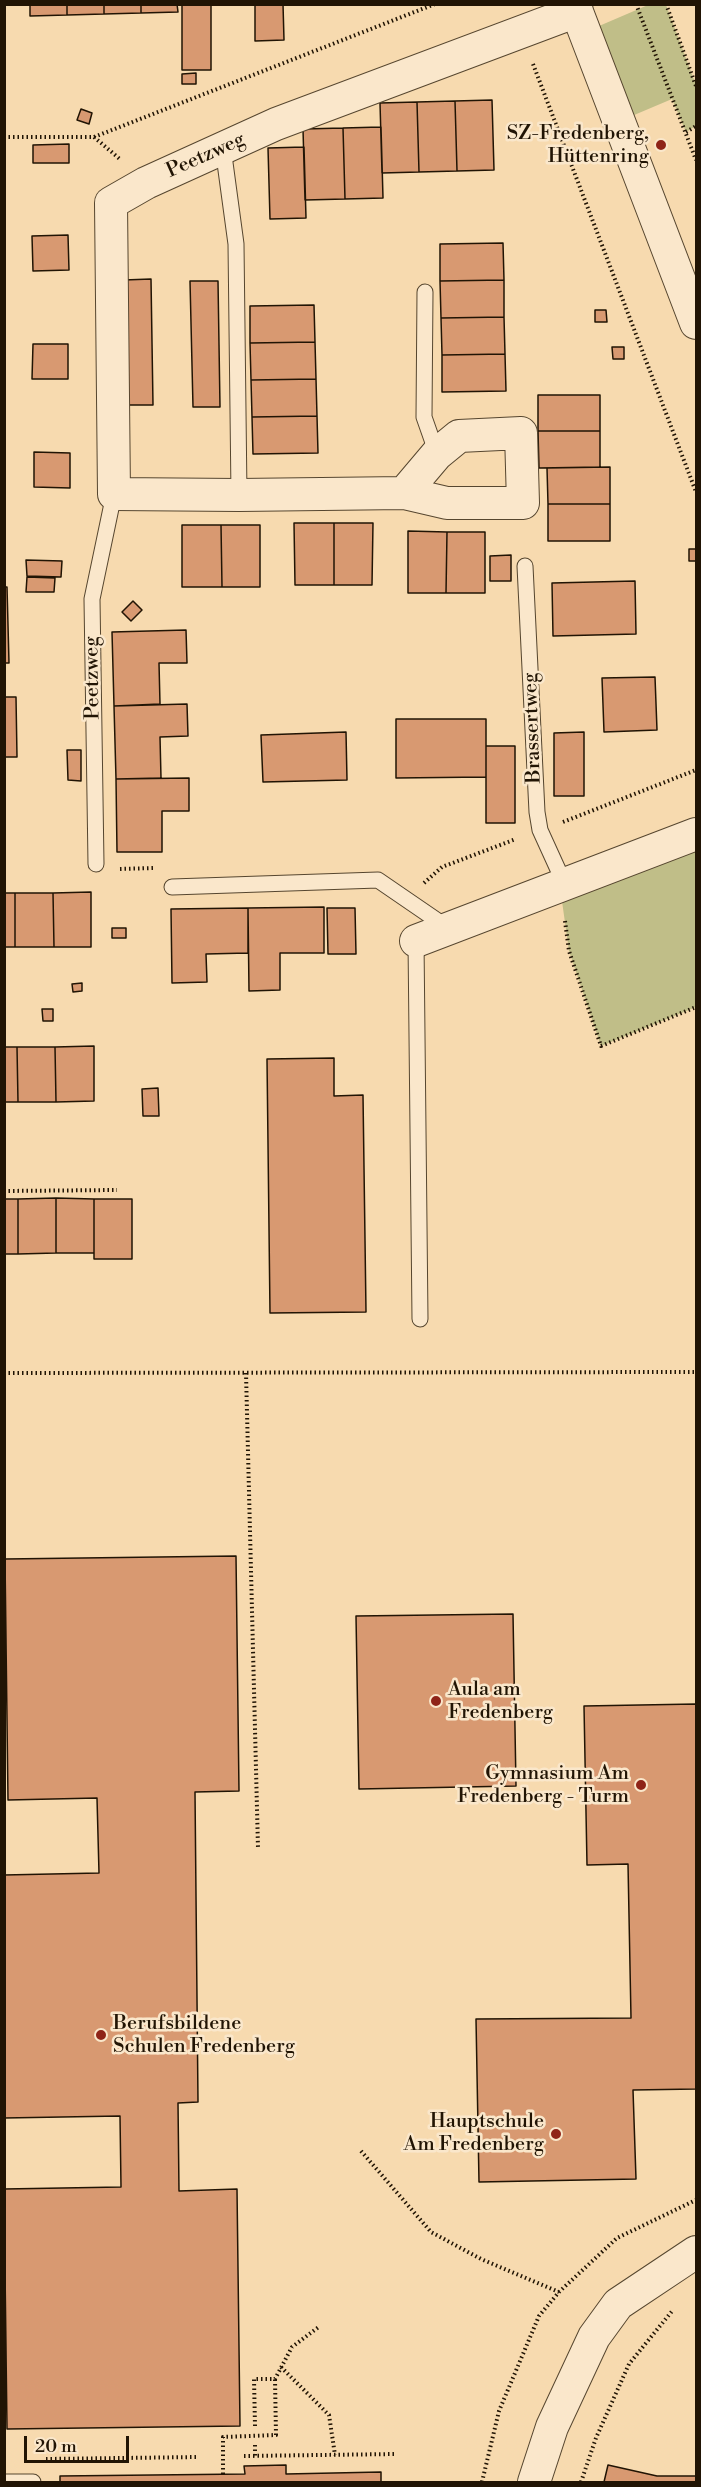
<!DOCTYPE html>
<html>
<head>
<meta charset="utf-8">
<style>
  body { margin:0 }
  #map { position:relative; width:701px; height:2487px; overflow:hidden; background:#f7daaf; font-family:"Libre Bodoni",serif }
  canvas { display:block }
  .frame { position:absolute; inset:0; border:6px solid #211404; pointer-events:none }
  .scale { position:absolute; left:24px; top:2436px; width:105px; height:27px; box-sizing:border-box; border:3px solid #211404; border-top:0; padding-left:8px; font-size:18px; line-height:21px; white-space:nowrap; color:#211404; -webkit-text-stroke:4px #fae7cb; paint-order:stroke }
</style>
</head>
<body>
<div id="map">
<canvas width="701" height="2487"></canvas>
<div class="frame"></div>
<div class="scale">20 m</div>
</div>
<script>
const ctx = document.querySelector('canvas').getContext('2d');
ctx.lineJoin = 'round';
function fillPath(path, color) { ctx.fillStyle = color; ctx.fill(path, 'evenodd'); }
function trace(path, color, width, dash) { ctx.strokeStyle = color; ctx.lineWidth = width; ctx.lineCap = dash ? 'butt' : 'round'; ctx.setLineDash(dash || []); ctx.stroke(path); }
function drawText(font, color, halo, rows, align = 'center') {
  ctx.font = font + ' "Libre Bodoni",serif'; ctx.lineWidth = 5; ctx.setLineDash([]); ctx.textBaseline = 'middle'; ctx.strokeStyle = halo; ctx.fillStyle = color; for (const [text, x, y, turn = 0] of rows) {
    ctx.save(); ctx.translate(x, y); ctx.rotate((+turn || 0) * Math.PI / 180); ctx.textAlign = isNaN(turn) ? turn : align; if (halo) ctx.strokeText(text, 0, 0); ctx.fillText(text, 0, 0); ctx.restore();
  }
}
const green = new Path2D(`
  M648,5h18l30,80v41l-10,6 -14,-33 -52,22 -35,-89z
  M696,834v173l-95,39 -32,-95 -9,-64z`);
const building = new Path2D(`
  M30,4h37v11l-37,1z
  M67,4h37v10l-37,1z
  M104,4h37v9l-37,1z
  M141,4h36l1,8 -37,1z
  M182,4h29v66h-29z
  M255,4h28l1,36 -29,1z
  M196,73v11h-14v-10z
  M492,100l2,70 -37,1 -2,-70z
  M455,101l2,70 -38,1 -2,-70z
  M417,102l2,70 -37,1 -2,-70z
  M81,109l11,4 -3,11 -12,-4z
  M381,127l2,71 -38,1 -2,-71z
  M343,128l2,71 -40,1 -2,-71z
  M69,144v19h-36v-18z
  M304,147l2,71 -36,1 -2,-71z
  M68,235l1,35 -36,1 -1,-35z
  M503,243l1,37 -64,1v-37z
  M151,279l2,126h-27l-2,-125z
  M504,280v37l-63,1 -1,-37z
  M190,281h28l2,126h-27z
  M314,305l1,37 -65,1v-37z
  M595,310h11l1,12h-12z
  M504,317l1,37 -63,1 -1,-37z
  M315,342l1,37 -65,1 -1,-37z
  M33,344h35v35h-36z
  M612,347h12v12h-11z
  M505,354l1,37 -64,1v-37z
  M316,379l1,37 -65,1 -1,-37z
  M538,395h62v36h-62z
  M317,416l1,37 -65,1 -1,-37z
  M538,431h62v36l-61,1z
  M34,452l36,1v35l-36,-1z
  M610,467v37h-62l-1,-36z
  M548,504h62v37h-62z
  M294,523h40v62h-39z
  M334,523h39l-1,62h-38z
  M182,525h39l1,62h-40z
  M221,525h39v62h-38z
  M408,531l39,1 -1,61h-38z
  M447,532h38v61h-39z
  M689,549h7v12h-7z
  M511,555v26h-21v-25z
  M26,560l36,1 -1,16 -34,-1z
  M27,577l28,1 -1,14h-28z
  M635,581l1,53 -83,2 -1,-53z
  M4,587h3l2,76h-5z
  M133,601l9,9 -11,11 -9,-9z
  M186,630l1,33h-28l1,41 -46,2 -2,-74z
  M655,677l2,53 -53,2 -2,-54z
  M4,697h12l1,60h-13z
  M187,704l1,32 -28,1 1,41 -45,1 -2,-73z
  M396,719h90v58l-90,1z
  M346,732l1,48 -84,2 -2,-47z
  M584,732v64h-30v-63z
  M486,746h29v77h-29z
  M67,750h14v31l-13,-1z
  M189,778v33h-27v41h-45l-1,-73z
  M91,892v55h-37l-1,-54z
  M4,893h11v54h-11z
  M15,893h38l1,54h-39z
  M324,907v46h-44v37l-31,1 -1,-83z
  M248,908v45l-42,1 1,28 -35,1 -1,-74z
  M327,908h28l1,46h-28z
  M112,928h14v10h-14z
  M82,983v8l-9,1 -1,-8z
  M42,1009h11v12h-10z
  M94,1046v55l-38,1 -1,-55z
  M4,1047h13l1,55h-14z
  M17,1047h38l1,55h-38z
  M334,1058v38l29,-1 3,217 -96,1 -3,-254z
  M158,1088l1,28h-16l-1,-27z
  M56,1198v55l-38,1v-55z
  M56,1198l38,1v54h-38z
  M4,1199h14v55h-14z
  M94,1199h38v60h-38z
  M236,1556l3,235 -44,1 3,310 -20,1 1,88 58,-2 3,237 -233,3 -3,-240 117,-2 -1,-71 -116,2v-243l95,-2 -2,-75 -89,2 -3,-241z
  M513,1614l3,172 -157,3 -3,-173z
  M696,1704v385l-63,1 3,89 -157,3 -3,-163 155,-1 -3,-154 -41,1 -3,-159z
  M286,2465v9l95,-2v10h-321v-6l185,-2 -1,-8z
  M608,2465l49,11h39v6h-92z`);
const path = new Path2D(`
  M636,4l60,156
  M666,4l30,82
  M533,64l163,428
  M686,132l10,-6
  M4,137h90l27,23
  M94,137l341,-133
  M563,822l133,-52
  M120,869l35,-1
  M424,883l18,-16 74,-28
  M565,921l4,30 32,95 95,-39
  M4,1191l113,-1
  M4,1373l692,-1
  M246,1373l12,475
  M361,2151l70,81 50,27 78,33
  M281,2367l48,48 6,40
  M255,2426l-1,-47h21l17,-32 28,-21
  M255,2445v11
  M244,2456l152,-2
  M46,2459l153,-2
  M223,2474v-37l53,-2 -1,-56
  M482,2482l17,-71 40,-95 20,-24 58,-54 79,-38
  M581,2482l15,-44 33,-74 44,-54`);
const lane = new Path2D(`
  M223,148l13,96 3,251
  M425,292l-1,125 13,37
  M525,566l12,246 3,18 25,55
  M96,864l-4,-265 22,-105
  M172,887l206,-7 70,48
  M416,941l4,378
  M4,2482h29`);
const street = new Path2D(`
  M574,4l122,319
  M404,493l33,-39 22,-18 62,-3 2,70h-76l-43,-10 -165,2 -125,-1 -3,-291 35,-20 130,-59 301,-113
  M416,941l280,-107
  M534,2482l18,-55 42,-90 24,-33 78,-52`);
const markers = [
  [661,145,6,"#8f2418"],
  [436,1701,6,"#8f2418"],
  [641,1785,6,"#8f2418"],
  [101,2035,6,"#8f2418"],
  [556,2134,6,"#8f2418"]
];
const poiNames = [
  ["SZ-Fredenberg,",649,134],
  ["Hüttenring",649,157],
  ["Aula am",448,1690,"left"],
  ["Fredenberg",448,1713,"left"],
  ["Gymnasium Am",629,1774],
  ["Fredenberg - Turm",629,1797],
  ["Berufsbildene",113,2024,"left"],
  ["Schulen Fredenberg",113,2047,"left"],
  ["Hauptschule",544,2122],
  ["Am Fredenberg",544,2145]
];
const streetNames = [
  ["Peetzweg",206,156,-24],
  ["Peetzweg",93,678,-91],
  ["Brassertweg",533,728,-92]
];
fillPath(green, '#c0be88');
fillPath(building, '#d89971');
trace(building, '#211404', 1.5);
trace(lane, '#56462f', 17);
trace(street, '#56462f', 34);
trace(path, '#211404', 4, [1.5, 3]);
trace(lane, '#fae7cb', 15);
trace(street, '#fae7cb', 32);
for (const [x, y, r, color] of markers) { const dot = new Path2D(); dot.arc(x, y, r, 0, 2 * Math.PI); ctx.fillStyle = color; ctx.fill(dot); trace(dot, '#fae7cb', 2); }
drawText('20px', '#211404', '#fae7cb', poiNames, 'right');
drawText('20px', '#211404', '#fae7cb', streetNames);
</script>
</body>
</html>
